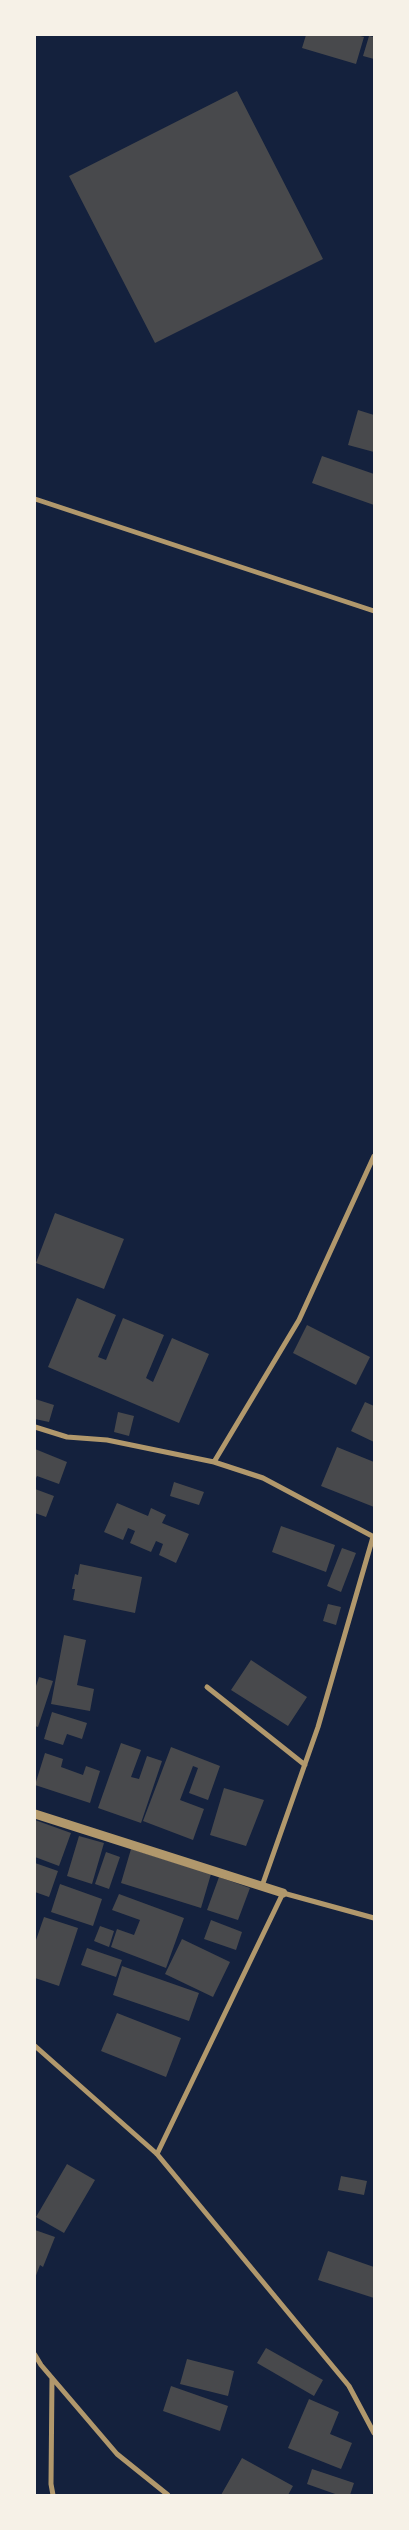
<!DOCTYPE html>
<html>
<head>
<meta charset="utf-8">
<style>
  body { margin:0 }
  #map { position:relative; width:409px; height:2530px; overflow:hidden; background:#14213d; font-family:Quicksand,sans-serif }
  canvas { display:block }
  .frame { position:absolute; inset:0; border:36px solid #f6f1e7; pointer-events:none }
</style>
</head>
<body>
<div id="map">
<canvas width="409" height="2530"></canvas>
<div class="frame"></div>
</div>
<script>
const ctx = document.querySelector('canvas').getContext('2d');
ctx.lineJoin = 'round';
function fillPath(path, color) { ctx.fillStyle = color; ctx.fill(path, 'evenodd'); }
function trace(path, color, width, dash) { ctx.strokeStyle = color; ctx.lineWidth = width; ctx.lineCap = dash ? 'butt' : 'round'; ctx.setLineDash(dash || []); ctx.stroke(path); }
const building = new Path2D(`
  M306,35h50l8,2 -8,27 -54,-16z
  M369,36l5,1v22l-11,-3z
  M237,91l86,168 -168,84 -86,-167z
  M358,410l16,5v37l-26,-7z
  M322,456l52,18v31l-62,-22z
  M55,1213l69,26 -20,50 -68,-26z
  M77,1298l39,17 -18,42 8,3 17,-42 41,17 -18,43 7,4 19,-44 37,16 -30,69 -131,-56z
  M307,1325l63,32 -14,28 -63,-32z
  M35,1399l19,6 -5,17 -14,-3z
  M365,1402l9,4v36l-23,-11z
  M118,1412l16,4 -5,20 -15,-4z
  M337,1447l37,15v45l-53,-21z
  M35,1449l32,13 -8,22 -22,-8 -2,4z
  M174,1482l30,10 -5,13 -29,-9z
  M35,1489l19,7 -8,21 -11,-4z
  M117,1503l31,13 3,-8 15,7 -4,8 27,11 -13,29 -17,-8 4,-11 -7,-3 -5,11 -21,-9 5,-12 -7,-3 -5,12 -19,-8z
  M281,1526l54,19 -9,27 -54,-20z
  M342,1548l14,5 -15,39 -14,-6z
  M80,1564l62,13 -7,36 -62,-13 2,-11h-3l3,-15 3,1z
  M328,1604l13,3 -5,18 -13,-4z
  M64,1635l22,5 -9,45 17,4 -4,22 -39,-7z
  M251,1660l56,37 -19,29 -57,-36z
  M39,1677l14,4 -15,46 -3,-1v-37z
  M52,1712l35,11 -5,16 -15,-5 -4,11 -19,-6z
  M121,1743l20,7 -10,27 8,2 8,-23 15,5 -21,62 -43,-15z
  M171,1747l49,19 -12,34 -19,-7 9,-25 -5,-2 -13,34 24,9 -11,31 -50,-19z
  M45,1753l18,6 -2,8 22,8 3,-9 14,5 -10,32 -55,-18z
  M224,1788l40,12 -18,46 -36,-11z
  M35,1820l36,13 -12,33 -24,-9z
  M79,1836l25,7 -12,41 -25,-8z
  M131,1849l80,25 -10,34 -80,-25z
  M106,1852l14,5 -11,32 -14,-5z
  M35,1863l23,8 -9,26 -14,-5z
  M219,1877l31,11 -12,32 -31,-10z
  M60,1884l42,15 -9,27 -42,-14z
  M119,1894l65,24 -18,50 -55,-21 6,-18 17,6 6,-15 -28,-10z
  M44,1917l34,11 -19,58 -24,-8v-35z
  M211,1920l31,12 -6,18 -32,-11z
  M100,1926l14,5 -5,16 -15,-6z
  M182,1939l48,23 -17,35 -48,-23z
  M87,1948l35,12 -6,17 -35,-12z
  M122,1966l77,27 -10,28 -76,-26z
  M117,2013l64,25 -15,39 -65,-26z
  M67,2164l28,16 -31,53 -28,-16z
  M341,2176l26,5 -3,14 -26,-5z
  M35,2230l20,7 -12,30 -3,-2 -5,13z
  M328,2251l46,16v31l-56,-18z
  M266,2348l57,32 -9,16 -57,-33z
  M187,2359l47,12 -6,25 -48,-12z
  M171,2386l57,20 -8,25 -57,-20z
  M309,2399l30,13 -9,22 22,9 -11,26 -53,-21z
  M242,2458l51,28 -5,9h-67z
  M312,2469l42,14 -4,12h-12l-31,-11z`);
const minor = new Path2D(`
  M35,499l339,112
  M35,1427l32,10 40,3 107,22 49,16 111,59
  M214,1462l85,-142 75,-164
  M207,1687l98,78
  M262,1886l56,-159 55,-190
  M35,2046l122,108 192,232 25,47
  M157,2154l126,-261 91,25
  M35,2355l6,10 76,89 51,41
  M52,2378l-1,106 2,11`);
const tertiary = new Path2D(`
  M35,1814l248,79`);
fillPath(building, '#48494c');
trace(minor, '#b1986c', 5);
trace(tertiary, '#b1986c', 9);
</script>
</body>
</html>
